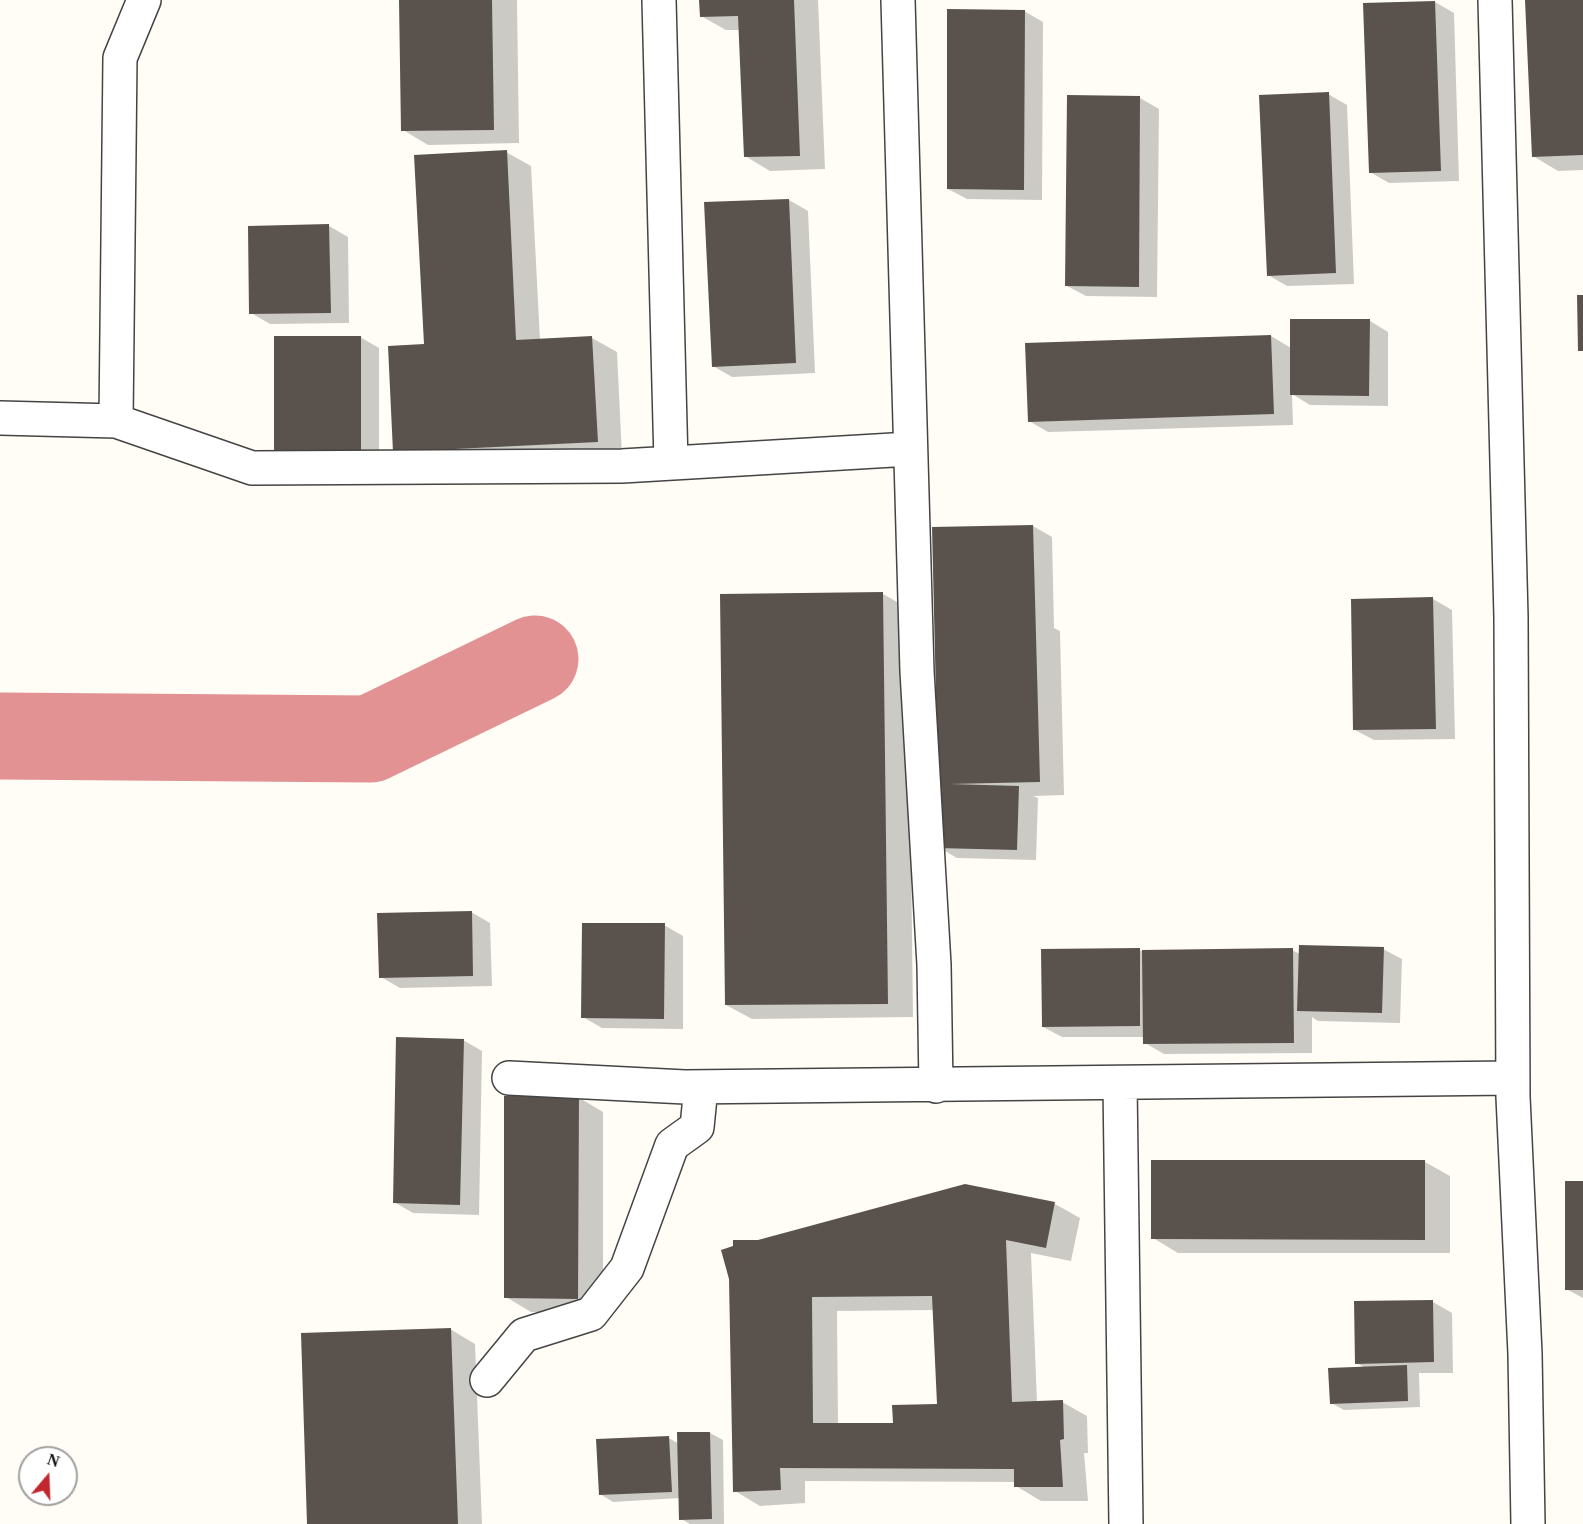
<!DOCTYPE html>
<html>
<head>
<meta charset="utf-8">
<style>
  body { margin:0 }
  #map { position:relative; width:1583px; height:1524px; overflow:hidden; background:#fffdf5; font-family:Georgia,serif }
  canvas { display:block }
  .north { position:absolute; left:18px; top:1446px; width:60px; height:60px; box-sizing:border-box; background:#fff; border:2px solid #a0a0a0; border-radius:50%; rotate:19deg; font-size:16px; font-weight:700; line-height:24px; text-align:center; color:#111 }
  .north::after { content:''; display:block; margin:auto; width:21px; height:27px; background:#c4262e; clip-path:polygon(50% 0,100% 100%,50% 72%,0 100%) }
</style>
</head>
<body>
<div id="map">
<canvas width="1583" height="1524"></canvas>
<div class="north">N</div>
</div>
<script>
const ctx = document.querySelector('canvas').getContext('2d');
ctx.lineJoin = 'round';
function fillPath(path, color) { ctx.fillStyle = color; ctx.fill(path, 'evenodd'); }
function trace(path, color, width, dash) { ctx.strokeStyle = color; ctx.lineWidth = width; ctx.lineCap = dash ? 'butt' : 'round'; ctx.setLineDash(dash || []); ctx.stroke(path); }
const shadow = new Path2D(`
  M401,0h116l2,143 -91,2 -25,-15z
  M700,0h118l7,169 -55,2 -25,-15 -5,-126h-14l-25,-14z
  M1527,0h56v170l-25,1 -25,-15z
  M1435,2l19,11 5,168 -70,2 -19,-11z
  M1024,11l19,11 -1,178 -75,-1 -19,-10z
  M1328,94l19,11 7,179 -67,2 -19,-11z
  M1140,98l19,11 -2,188 -71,-1 -19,-10z
  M506,152l25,14 9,174 52,-2 25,14 5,104 -202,10 5,-120z
  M789,200l19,11 7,162 -83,4 -19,-11z
  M329,226l19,11 1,86 -79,1 -19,-11z
  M1370,321l18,11v74l-78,-1 -18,-11 1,31 -245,7 -19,-11 242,-85 20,12z
  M360,337l19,11v115h-85z
  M1033,526l19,11 2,91 6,3 4,164 -31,1 5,2 -2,62 -79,-2 -19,-11 2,-63z
  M883,594l25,14 5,409 -161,2 -26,-14z
  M1433,599l19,11 3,129 -81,1 -19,-10z
  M471,912l19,11 2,63 -92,2 -19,-11z
  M664,925l19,11v93l-81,-1 -19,-11z
  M1383,949l19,10 -2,64 -82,-2 -6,-4v36l-148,1 -19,-11v-6h-83l-19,-10 96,-77 5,2 148,-2 8,4z
  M463,1040l19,11 -3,164 -66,-2 -19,-11z
  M578,1097l25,15v200h-72l-25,-15z
  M1425,1162l25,14v77h-272l-25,-15z
  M1583,1182v116l-17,-9z
  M1055,1204l25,14 -9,43 -40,-8 6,149h25l25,14 1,37h-4l4,48h-47l-25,-15v-4l-211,-1v22l-45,3 -25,-15 24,-250zM934,1310l4,95 -44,19h-56l-1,-113z
  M1433,1302l19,11 1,60h-34l1,34 -76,3 -13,-7 35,-35 -10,-5z
  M450,1329l25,15 7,180h-173z
  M710,1433l13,7 1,84h-34l-9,-5 -1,-21 -67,4 -13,-8 69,-56 10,6v-10z`);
const taxiway = new Path2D(`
  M0,736l370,3 165,-80`);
const building = new Path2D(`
  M399,0h93l2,130 -93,1z
  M699,0h95l6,156 -56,1 -6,-141 -38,1z
  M1525,0h58v155l-51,2z
  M1435,1l6,170 -72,2 -6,-170z
  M947,9l78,1 -1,180 -77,-1z
  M1329,92l7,181 -69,3 -8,-181z
  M1067,95l73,1 -1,191 -74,-1z
  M507,150l9,190 76,-4 6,106 -205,10 -5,-106 36,-2 -10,-189z
  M789,199l7,164 -84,4 -8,-165z
  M329,224l2,89 -82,1 -1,-88z
  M1577,295h6v56h-5z
  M1290,319h80l-1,77 -79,-1z
  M1271,335l3,79 -246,8 -3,-79z
  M274,336h87v117h-87z
  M1033,525l7,257 -90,2 69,2 -2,64 -80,-2 1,-64 -6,-257z
  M883,592l5,412 -163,1 -5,-411z
  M1433,597l3,132 -83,1 -2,-131z
  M472,911l1,65 -94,2 -2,-65z
  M582,923h83l-1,96 -83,-1z
  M1299,945l85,2 -2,66 -85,-2z
  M1140,948v78l-98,1 -1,-78z
  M1293,948l1,95 -151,1 -1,-94z
  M396,1037l68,2 -4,166 -67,-2z
  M504,1096h75l-1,203 -74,-1z
  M1151,1160h274v80l-274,-1z
  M1565,1181h18v109h-18z
  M965,1184l90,18 -9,46 -40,-8 6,162 51,-2 1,39 -4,1 3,47h-49v-18l-234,-1 1,22 -48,2 -4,-213 -8,-29 12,-4v-6h25zM932,1296l5,108 -45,1 1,18h-80l-1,-126z
  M1433,1300l1,62 -79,2 -1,-63z
  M451,1328l7,196h-151l-6,-191z
  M1407,1365l1,36 -78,3 -2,-36z
  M677,1432h33l2,87 -33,1z
  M669,1436l3,56 -73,3 -3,-56z`);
const minor = new Path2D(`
  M659,0l12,463
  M898,0l19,671 17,294 2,121
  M1495,0l16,617 2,480 12,257 3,170
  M0,418l116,3 136,47 370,-2 288,-17
  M116,421l4,-363 24,-58
  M509,1078l176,9 828,-9
  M1120,1084l6,440
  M487,1380l37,-45 67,-21 36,-46 45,-123 25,-18 4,-40`);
fillPath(shadow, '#0003');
trace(taxiway, '#e29292', 87);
fillPath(building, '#5a524d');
trace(minor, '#444', 36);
trace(minor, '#fff', 33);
</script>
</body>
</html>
